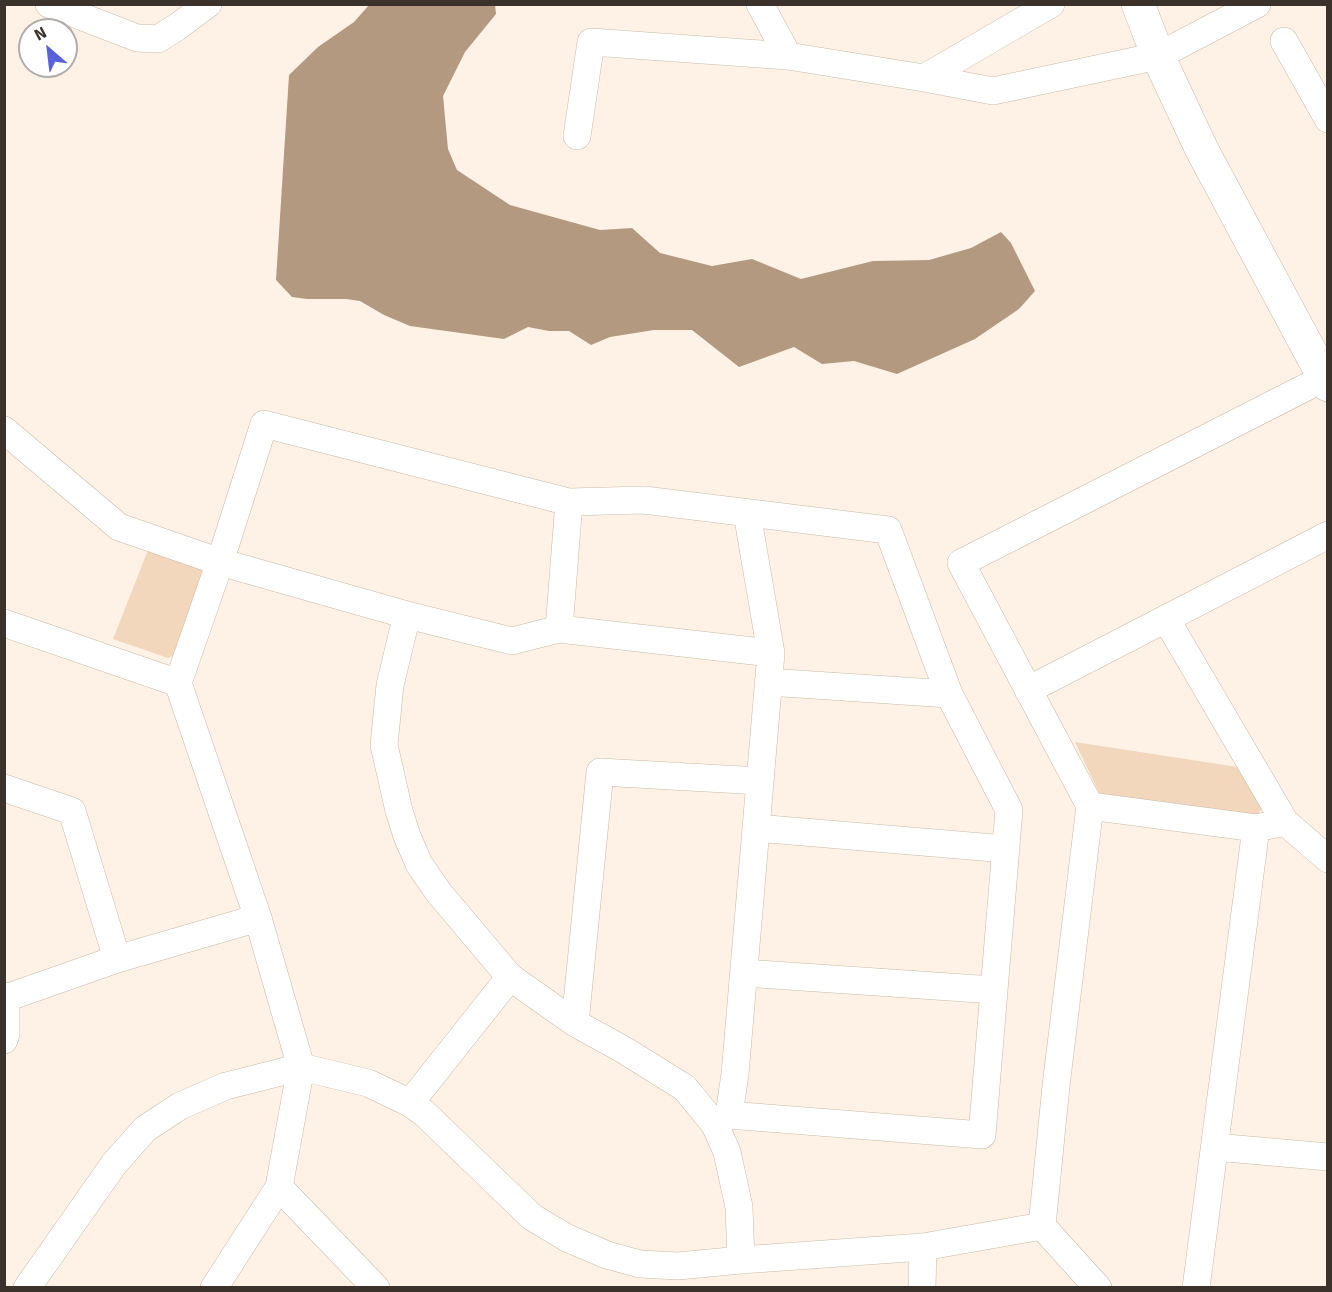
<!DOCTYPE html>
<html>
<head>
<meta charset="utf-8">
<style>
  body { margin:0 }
  #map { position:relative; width:1332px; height:1292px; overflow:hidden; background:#fef2e6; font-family:Signika,sans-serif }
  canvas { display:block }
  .frame { position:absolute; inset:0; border:6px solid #3b332b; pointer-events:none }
  .north { position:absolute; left:18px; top:18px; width:60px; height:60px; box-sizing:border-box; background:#fff; border:2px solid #b1adaa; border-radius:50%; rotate:332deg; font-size:16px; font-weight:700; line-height:24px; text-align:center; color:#3b332b }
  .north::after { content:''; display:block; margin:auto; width:21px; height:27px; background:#5961d8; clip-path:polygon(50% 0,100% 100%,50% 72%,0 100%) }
</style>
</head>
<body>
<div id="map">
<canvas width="1332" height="1292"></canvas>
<div class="frame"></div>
<div class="north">N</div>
</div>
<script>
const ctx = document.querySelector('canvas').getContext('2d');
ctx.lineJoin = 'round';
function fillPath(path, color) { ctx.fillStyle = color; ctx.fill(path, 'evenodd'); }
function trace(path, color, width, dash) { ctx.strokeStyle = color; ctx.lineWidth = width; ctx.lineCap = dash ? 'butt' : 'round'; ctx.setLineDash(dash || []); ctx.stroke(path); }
const green = new Path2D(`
  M148,550l54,17 6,12 -32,75 -8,4 -55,-19z
  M1075,742l169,26 22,36 -9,11 -156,-18z`);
const water = new Path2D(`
  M495,4l1,10 -31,38 -22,44 5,53 9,21 53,35 90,25 32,-2 28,25 52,13 40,-7 49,20 72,-18 56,-1 42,-12 30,-16 10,11 24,48 -16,18 -44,30 -78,35 -43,-13 -32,3 -28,-17 -55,20 -47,-37h-38l-44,7 -19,8 -22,-14h-20l-21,-4 -24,12 -94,-13 -26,-11 -24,-14 -14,-2h-39l-15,-2 -16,-17 13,-205 29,-28 36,-25 15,-17z`);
const street = new Path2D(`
  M49,4l88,34 21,1 19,-12 31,-23
  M760,4l28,52 136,22 127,-74
  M1284,41l44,78
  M924,78l69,13 165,-35 99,-52
  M577,136l14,-94 197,14
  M4,430l115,97 101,35 187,53 105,26 47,-12 212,24 -36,421 -6,41 -14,10
  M747,513l24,140
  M407,615l-17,70 -6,60 15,66 8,25 12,28 20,29 71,84 65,46 49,27 61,38 30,37 12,27 12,55 2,53
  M1166,619l119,203
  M4,623l174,60
  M559,629l10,-127
  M1028,690l300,-155
  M4,788l68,23 45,148
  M1090,806l166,22 29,-6 43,37
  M756,828l250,21
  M744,973l250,17
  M4,996l2,2v36l-2,6
  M6,998l111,-39 141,-41
  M575,1023l25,-251 160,9
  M410,1103l100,-126
  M729,1115l253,20 27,-325 -60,-116 -181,-12
  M1215,1147l113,10
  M279,1187l97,101
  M27,1288l87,-124 31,-35 35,-23 46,-20 75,-19 67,16 42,20 14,10 108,104 35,21 40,17 33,9 38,2 63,-6 182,-13 119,-21
  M214,1288l65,-101 22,-120 -43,-149 -80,-235 42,-121 44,-138 305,78 75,-2 244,30 61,164
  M922,1288l1,-41
  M1098,1288l-56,-62 14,-140 34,-280 -129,-243 367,-187
  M1196,1288l60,-460`);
const secondary = new Path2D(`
  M1138,4l20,52 44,94 126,235`);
fillPath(green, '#f2d7bc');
fillPath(water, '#b39980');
trace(street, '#cbb8a5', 28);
trace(secondary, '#cbb8a5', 34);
trace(street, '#fff', 27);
trace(secondary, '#fff', 33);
</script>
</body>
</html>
